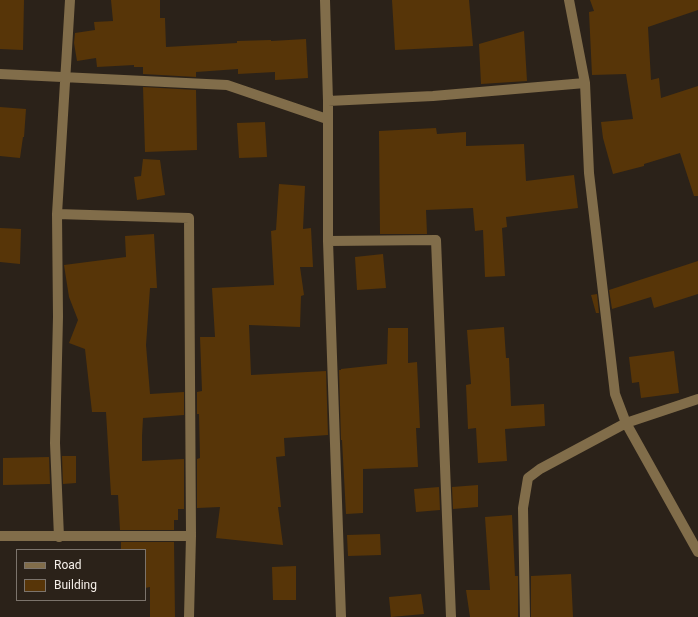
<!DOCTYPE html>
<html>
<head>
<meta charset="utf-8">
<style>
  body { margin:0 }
  #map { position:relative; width:698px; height:617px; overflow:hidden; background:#2b2219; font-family:Roboto,sans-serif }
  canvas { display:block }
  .legend { position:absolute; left:16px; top:549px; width:130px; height:52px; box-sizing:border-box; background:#2b2219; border:1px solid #7c746c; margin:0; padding:5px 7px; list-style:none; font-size:12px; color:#f5efe9 }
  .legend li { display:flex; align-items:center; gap:8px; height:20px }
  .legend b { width:20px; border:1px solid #7c746c }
</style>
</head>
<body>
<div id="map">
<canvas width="698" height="617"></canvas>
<ul class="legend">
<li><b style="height:5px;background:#816d4a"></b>Road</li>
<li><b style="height:11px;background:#573508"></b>Building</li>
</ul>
</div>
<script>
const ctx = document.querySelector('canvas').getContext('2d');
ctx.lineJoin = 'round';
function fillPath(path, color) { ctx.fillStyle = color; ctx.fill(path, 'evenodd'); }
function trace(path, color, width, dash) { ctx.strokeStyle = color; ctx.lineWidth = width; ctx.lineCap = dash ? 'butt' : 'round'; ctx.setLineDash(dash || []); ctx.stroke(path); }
const building = new Path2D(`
  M0,0h24l-1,50 -23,-1z
  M111,0h49v18h5l1,29 71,-4v-2l34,-1v1l35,-2 2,39 -33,2v-8l-37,2v-5l-42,3v5l-53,-3v-7h-9v-2l-37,2 -1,-9 -19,3 -3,-18 1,-10 20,-3 -1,-8 19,-1z
  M392,0h77l4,46 -78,4z
  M590,0h108v10l-50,17 3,53 8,-2 2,20 37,-12v110h-4l-14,-43 -36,11v2l-31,8 -10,-36 -2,-16 32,-3 -7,-45 -34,1 -3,-63 5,-1z
  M524,31l3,50 -46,3 -2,-40z
  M143,87l53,3 1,60 -52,2z
  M0,107l26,2 -2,28h-1l-3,21 -20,-2z
  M265,122l2,35 -28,1 -2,-35z
  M436,128l1,6 29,-2v14l58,-2 2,37 48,-6 4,33 -72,9 1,10 -5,1 3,48 -20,1 -2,-47 -8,1 -2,-23 -47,2 1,24h-47l-1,-103z
  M143,159l17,1 5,35 -28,5 -3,-23 7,-1z
  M279,184l26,2 -2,43 8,-1 2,39h-13l4,28 -3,1 -1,31 -51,-2 2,50 75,-4 2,64 -44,3 1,18 -9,1 5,50h-3l5,38 -67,-7 4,-31 -23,1v-49l3,-1 -1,-44h-2v-22l5,-1 -2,-54h15l-3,-49 62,-3 -3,-54 5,-1z
  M0,228l21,1 -1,35 -20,-2z
  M154,234l3,54h-7l-4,57 4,49 34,-2v23l-41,3 -1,18v25l42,-2v50h-6v11h-4v10h-54l-2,-35h-7l-5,-83h-14l-7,-63 -16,-6 9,-23 -9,-23 -5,-32 62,-8 -1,-21z
  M383,254l3,34 -29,2 -2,-33z
  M698,261v33l-44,14 -3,-11 -39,12 -3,-19z
  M597,294l2,19h-3l-5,-18z
  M504,327l2,31h3l2,48 33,-2 1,22 -40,3 2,32 -29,2 -2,-35 -8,1 -2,-44 5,-1 -4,-54z
  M388,328h20v35l9,-1 3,66h-4l2,39 -55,2v44l-17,1 -4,-74h-1l-2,-70h2v-1l46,-5z
  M674,351l5,42 -38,5 -2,-16 -7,1 -3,-26z
  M62,456h14v27l-13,1z
  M49,457l1,27 -47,1v-27z
  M478,485v22l-25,2 -1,-22z
  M439,487l1,23 -24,2 -2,-23z
  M512,515l3,61h3v41h-48l-4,-27h24l-5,-73z
  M380,534l1,21 -33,1 -1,-21z
  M121,542h53l1,75h-25v-30l-5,1v-38h-24z
  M296,566v34h-23l-1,-33z
  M571,574l2,43h-42v-41z
  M421,594l3,20 -33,3 -2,-20z`);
const minor = new Path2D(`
  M325,0l3,101v140l13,376
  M569,0l16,83 4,90 26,221 11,29 72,129
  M0,74l227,11 100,34
  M328,101l105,-5 152,-13
  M57,214l132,4 2,318 -2,81
  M328,241l108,-1 15,377
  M0,536h191
  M59,537l-4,-94 3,-126 -1,-103 13,-214
  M525,617l-2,-109 5,-30 12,-9 86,-46 72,-24`);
fillPath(building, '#573508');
trace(minor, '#816d4a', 10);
</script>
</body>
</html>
